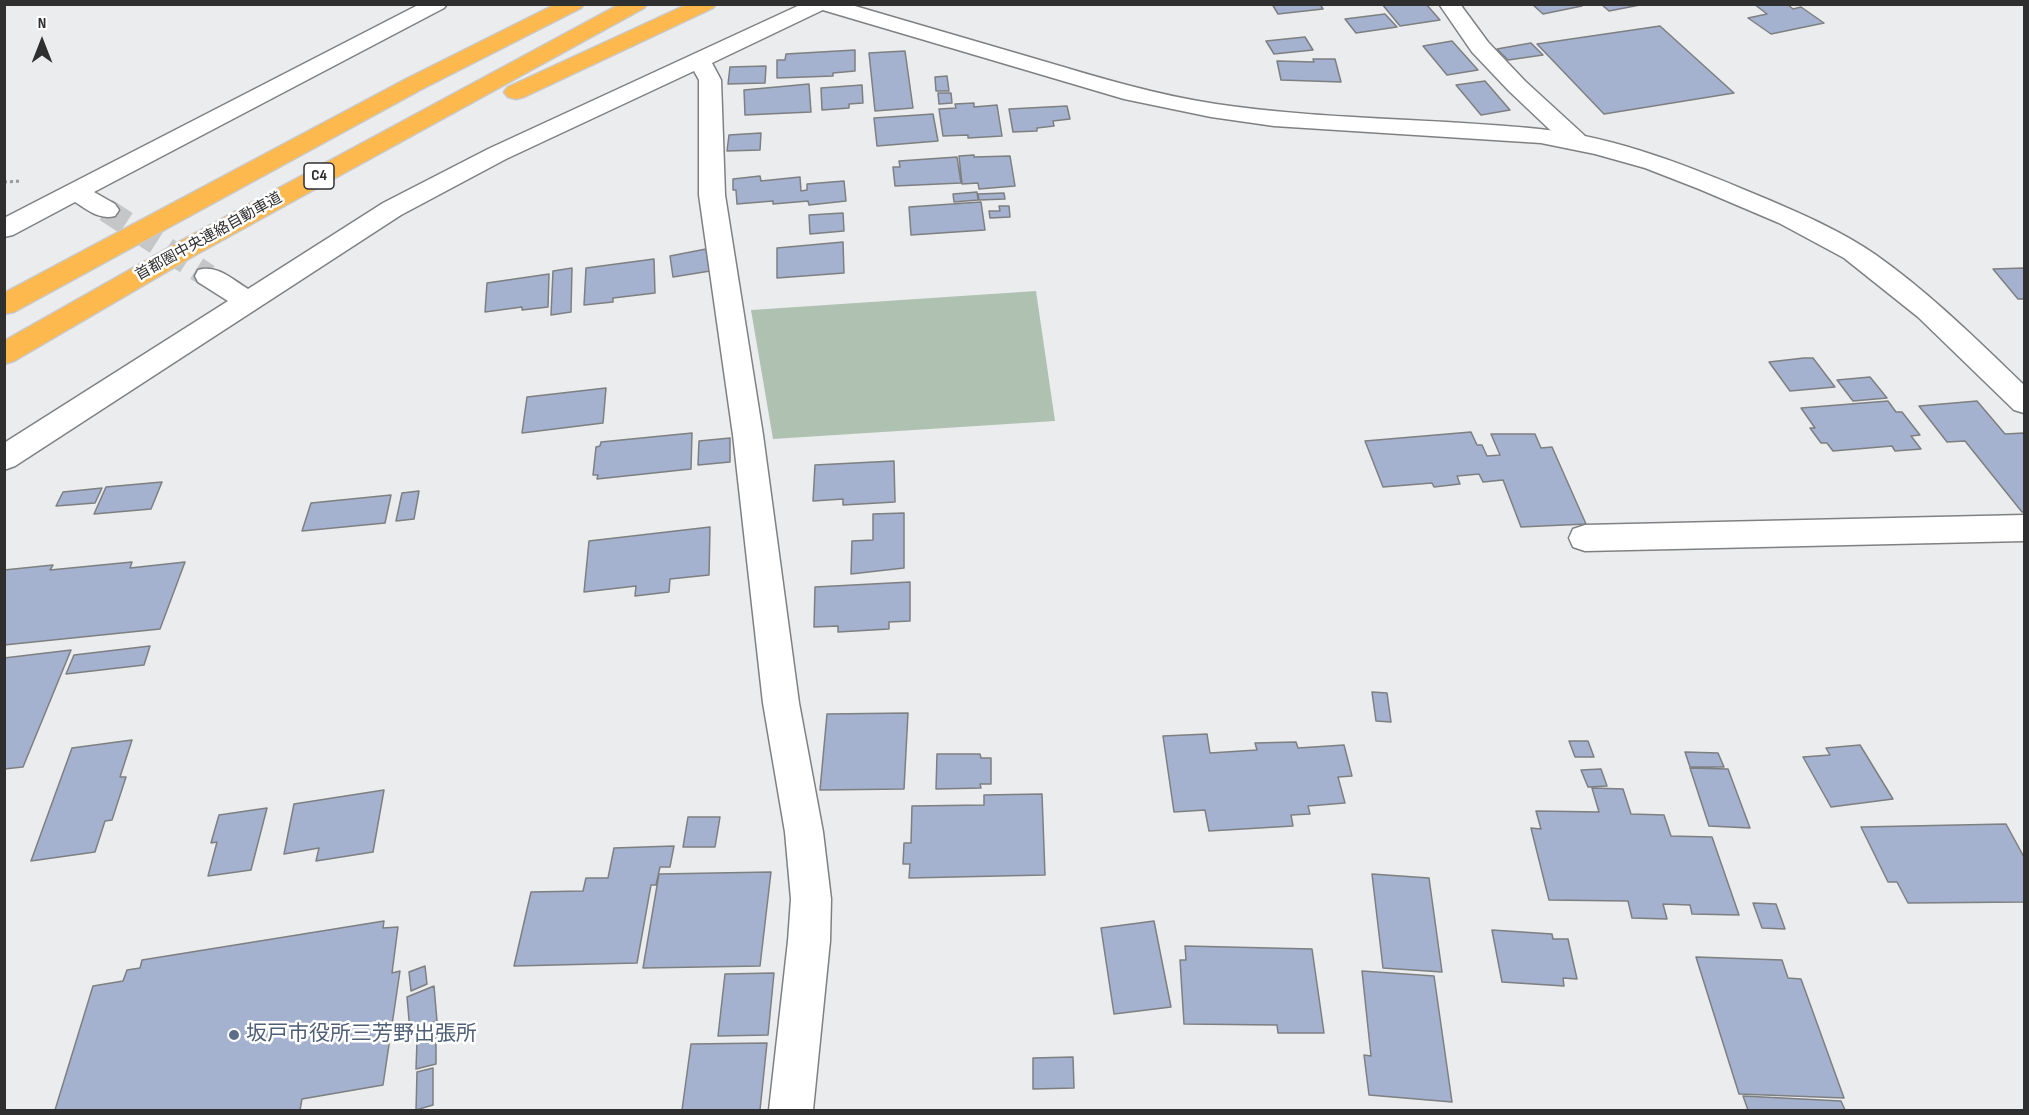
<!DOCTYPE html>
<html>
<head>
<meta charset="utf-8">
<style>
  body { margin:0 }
  #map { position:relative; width:2029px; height:1115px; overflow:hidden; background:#ebecee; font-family:"Sofia Sans Condensed",sans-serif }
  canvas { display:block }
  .frame { position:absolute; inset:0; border:6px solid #2f2f30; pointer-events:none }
  .north { position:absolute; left:12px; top:12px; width:60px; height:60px; -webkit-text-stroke:4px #fff; paint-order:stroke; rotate:0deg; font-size:16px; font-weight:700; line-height:24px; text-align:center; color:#2f2f30 }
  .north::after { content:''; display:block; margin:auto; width:21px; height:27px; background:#2f2f30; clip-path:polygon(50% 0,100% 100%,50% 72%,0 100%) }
</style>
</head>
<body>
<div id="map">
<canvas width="2029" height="1115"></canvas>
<div class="frame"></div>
<div class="north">N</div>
</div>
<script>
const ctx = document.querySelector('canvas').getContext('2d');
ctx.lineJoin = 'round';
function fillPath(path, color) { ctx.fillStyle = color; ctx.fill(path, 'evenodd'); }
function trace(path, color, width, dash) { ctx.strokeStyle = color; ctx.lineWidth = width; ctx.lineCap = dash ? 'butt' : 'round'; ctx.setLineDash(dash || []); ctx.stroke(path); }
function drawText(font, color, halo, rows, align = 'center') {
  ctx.font = font + ' "Sofia Sans Condensed","Noto Sans JP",sans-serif'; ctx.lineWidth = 5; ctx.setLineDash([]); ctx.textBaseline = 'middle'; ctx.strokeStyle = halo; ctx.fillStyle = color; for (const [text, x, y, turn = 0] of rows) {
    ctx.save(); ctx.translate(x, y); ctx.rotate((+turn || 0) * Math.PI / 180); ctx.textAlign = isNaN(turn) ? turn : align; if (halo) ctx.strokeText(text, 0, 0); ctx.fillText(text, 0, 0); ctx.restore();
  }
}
const green = new Path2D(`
  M1036,291l19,130 -282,18 -22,-129z`);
const building = new Path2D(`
  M1272,4h48l3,5 -45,5z
  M1382,4h44l14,16 -40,6z
  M1532,4h49l1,2 -39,8z
  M1601,4h38l1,1 -31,6z
  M1754,4h33l6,5 8,-2 23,16 -53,11 -23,-16 19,-4z
  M1385,14l12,13 -41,6 -11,-14z
  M1660,26l74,67 -130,21 -67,-70z
  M1305,37l8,13 -39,4 -8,-13z
  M1452,41l26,29 -31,5 -24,-29z
  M1531,43l12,12 -35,5 -11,-11z
  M855,50v21l-22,2v3l-56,2v-18h8l1,-6z
  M905,51l8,57 -38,3 -6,-58z
  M1313,59h22l6,23 -60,-2 -4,-19 37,1z
  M766,66l-1,17 -37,1 2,-17z
  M947,76l2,15h-13l-1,-14z
  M1485,81l25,29 -29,5 -25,-30z
  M809,84l2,28 -66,3 -1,-25z
  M862,85l1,18 -14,1v4l-27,2 -1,-22z
  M938,93h13l1,10 -13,1z
  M974,103v4l23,-2 5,31 -34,2v-3l-25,1 -4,-27 17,-1 -1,-4z
  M1067,106l3,13 -17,2 1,5 -17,2v3l-24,1 -4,-23z
  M933,114l5,27 -61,5 -3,-28z
  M761,133l-1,17 -33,1 2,-16z
  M974,155v2l36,-1 5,30 -36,3 -1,-6 -16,1 -3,-28z
  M957,157l4,26 -66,3 -2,-19h7l-1,-6z
  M760,176l1,5 39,-4 1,14 6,-1v-6l37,-3 2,20 -37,4 -1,-4 -35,3v-3l-36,3 -1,-14h-3v-11z
  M977,192l1,8 -24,2 -1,-8z
  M1004,193l1,6 -26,1 -1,-6z
  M981,202l4,28 -74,5 -2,-28z
  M999,206h10l1,11 -20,1 -1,-7h11z
  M843,213l1,18 -34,3 -1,-19z
  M843,242l1,31 -67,5v-30z
  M706,249l4,22 -37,6 -3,-21z
  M654,259l1,34 -42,5v4l-29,3 2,-37z
  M572,268l-1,44 -20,3 2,-44z
  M2024,268v31h-6l-25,-30z
  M549,274l-1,33 -26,3v-3l-37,5 2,-29z
  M1804,358h9l22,29 -45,4 -21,-29z
  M1870,377l17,21 -34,3 -16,-21z
  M606,388l-3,35 -81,10 5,-36z
  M1888,401l8,11h6l18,23 -9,1 10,13 -26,2 -3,-5 -59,5 -6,-8h-6l-11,-15h5l-14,-20z
  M1977,401l28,33 19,-1v79h-2l-57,-71 -18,1 -28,-36z
  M1471,432l6,13h5l5,11 13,-1 -9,-21h44l6,14 11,-1 34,77 -65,3 -18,-47 -20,2 -4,-8 -22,2 3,8 -26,3 -2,-4 -49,4 -18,-46z
  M692,433l-1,36 -94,10 1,-4h-5l3,-28 4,-1 1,-4z
  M730,438v24l-32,3 1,-24z
  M894,461l1,41 -52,3v-6l-30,2 2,-36z
  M162,482l-11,27 -57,5 12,-27z
  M102,488l-7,15 -39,3 7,-14z
  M419,491l-5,28 -18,2 6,-28z
  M391,495l-6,28 -83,8 9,-28z
  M904,513v55l-53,6 1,-33 21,-1v-26z
  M710,527l-1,48 -39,4 -1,13 -34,4 1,-10 -52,6 5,-51z
  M132,562l-2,6 55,-6 -25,67 -156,16v-75l49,-5 -3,5z
  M910,582v39l-21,1v7l-51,3v-6l-24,1 1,-40z
  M150,646l-6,19 -78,9 8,-19z
  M71,650l-48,117 -19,2v-111z
  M1372,692l15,1 4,29 -15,-1z
  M908,713l-4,76 -84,1 7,-76z
  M1207,734l3,19 47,-3 -2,-7 41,-1 2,6 46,-3 8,31 -14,1 7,26 -37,3 2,8 -19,1 2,11 -84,5 -4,-21 -31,2 -11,-76z
  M132,740l-12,37h6l-14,43 -7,1 -10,31 -64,9 41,-113z
  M1569,741h19l6,16h-19z
  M1860,745l33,54 -62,8 -28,-50 27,-2 -4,-7z
  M1685,752l33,1 6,14h-34z
  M937,754h43l1,4h10v26h-11l1,4 -45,1z
  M1690,768l38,1 22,59 -41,-2z
  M1601,769l6,17 -19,1 -7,-17z
  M1592,788l31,1 8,25 33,1 7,21 41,1 27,78 -47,-1 -2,-9 -27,-1 4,15 -35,-1 -4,-17 -79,-1 -18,-72 10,1 -5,-18 63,1z
  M384,790l-11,62 -57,9 3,-13 -35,6 10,-50z
  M1042,794l3,81 -136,3 1,-14h-7l1,-21h7l1,-37 72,-1v-10z
  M267,808l-16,62 -43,6 9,-34 -6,1 8,-28z
  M688,817h32l-5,30h-32z
  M2006,824l18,33v45l-116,1 -11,-21h-9l-27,-55z
  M674,846l-4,21h-10l-4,18h-5l-14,78 -123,3 17,-74 52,-1 3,-13h22l6,-30z
  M771,872l-11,94 -117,2 16,-94z
  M1372,874l57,4 13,94 -59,-4z
  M1753,903l23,1 9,25 -23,-1z
  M384,921l-1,7 15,-1 -6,46 8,-2 -17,114 -81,14 -2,11h-245l38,-124 30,-5 4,-11 13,-2 2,-8z
  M1154,921l17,86 -57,7 -13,-86z
  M1492,930l60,4 1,5h15l9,40 -14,-1 1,8 -62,-4z
  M1185,946l127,3 12,84h-46l-1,-8 -93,-1 -4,-64h6z
  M1696,957l86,3 6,18 13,1 43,119 -105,-4z
  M425,966l2,18 -16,7 -2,-19z
  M1362,971l72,5 18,126 -83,-7 -5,-40 7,1z
  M774,973l-6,62 -50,1 7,-62z
  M434,986l3,35 -27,10 -3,-34z
  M436,1036v28l-20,5 1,-28z
  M767,1043l-7,67h-78l9,-66z
  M1073,1057l1,31 -41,1v-31z
  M433,1068v37l-17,5 1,-38z
  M1743,1096l98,5 4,9h-97z`);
const minorTunnel = new Path2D(`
  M106,210l102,66`);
const path = new Path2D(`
  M4,182l18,-1`);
const minor = new Path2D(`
  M420,4h27l-3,4 -350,184 21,12 4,6 -4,6c-16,4 -27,-6 -40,-14l-62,33 -9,2v-19z
  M802,4h28l-3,4 -115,55 9,17 4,115 38,240 36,268 24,129 8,67 -1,42 -17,169h-44l19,-169 3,-42 -6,-67 -22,-129 -30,-268 -34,-240v-115l-5,-9 -188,88 -105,56 -386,251 -11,4v-27l224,-142 -30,-19 -3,-6 3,-6c19,-6 34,9 50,19l135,-86 105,-54z
  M1439,4h21l28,38 37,39 59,54 3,5 -3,5 -9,2 -9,-2 -57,-54 -37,-39z
  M2024,515v26l-439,10 -12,-4 -4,-9 4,-9 12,-4z`);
const tertiary = new Path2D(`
  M813,4h35c65,19 130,38 195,57 57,17 114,34 173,43 107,16 216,14 323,25 80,8 157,40 230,71 37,16 74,32 107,55 54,38 101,85 148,130v28l-10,-3 -96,-93 -74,-59 -65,-35 -80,-34 -54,-21 -50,-14 -54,-11 -267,-17 -63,-9 -87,-18 -308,-91z`);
const motorway = new Path2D(`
  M556,4h28l-3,4 -159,81 -408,223 -10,2v-21l402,-214z
  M620,4h27l-3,4 -447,246 -183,107 -10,3v-23l175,-99z
  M688,4h28l-3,4 -189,89 -8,2 -8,-2 -4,-5 4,-5z`);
const markers = [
  [234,1035,6,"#5c6f8a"]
];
const farStreetnames = [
  ["首都圏中央連絡自動車道",209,237,-29]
];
const shields = [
  [319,176,30]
];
const shieldNames = [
  ["C4",319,176]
];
const nearServicenames = [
  ["坂戸市役所三芳野出張所",246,1035]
];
fillPath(green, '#afc2b2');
fillPath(building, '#a4b2cf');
trace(building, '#7e7f80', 1.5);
trace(minorTunnel, '#c5c6c8', 24, [24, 12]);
trace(minor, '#7f8082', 3);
trace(tertiary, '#7f8082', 3);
trace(motorway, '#c9c9c9', 3);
trace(path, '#99999b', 3, [3, 3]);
fillPath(minor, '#fff');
fillPath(tertiary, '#fff');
fillPath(motorway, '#fdb84e');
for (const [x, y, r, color] of markers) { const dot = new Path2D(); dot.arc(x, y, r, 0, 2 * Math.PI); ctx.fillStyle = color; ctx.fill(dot); trace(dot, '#fff', 2); }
drawText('15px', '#2f2f30', '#fff', farStreetnames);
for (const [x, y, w] of shields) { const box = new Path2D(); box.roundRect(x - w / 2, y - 13, w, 26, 4.5); ctx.fillStyle = '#fff'; ctx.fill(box); trace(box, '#2f2f30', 1.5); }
drawText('bold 16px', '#2f2f30', null, shieldNames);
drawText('21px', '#4e5e75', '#fff', nearServicenames, 'left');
</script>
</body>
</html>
